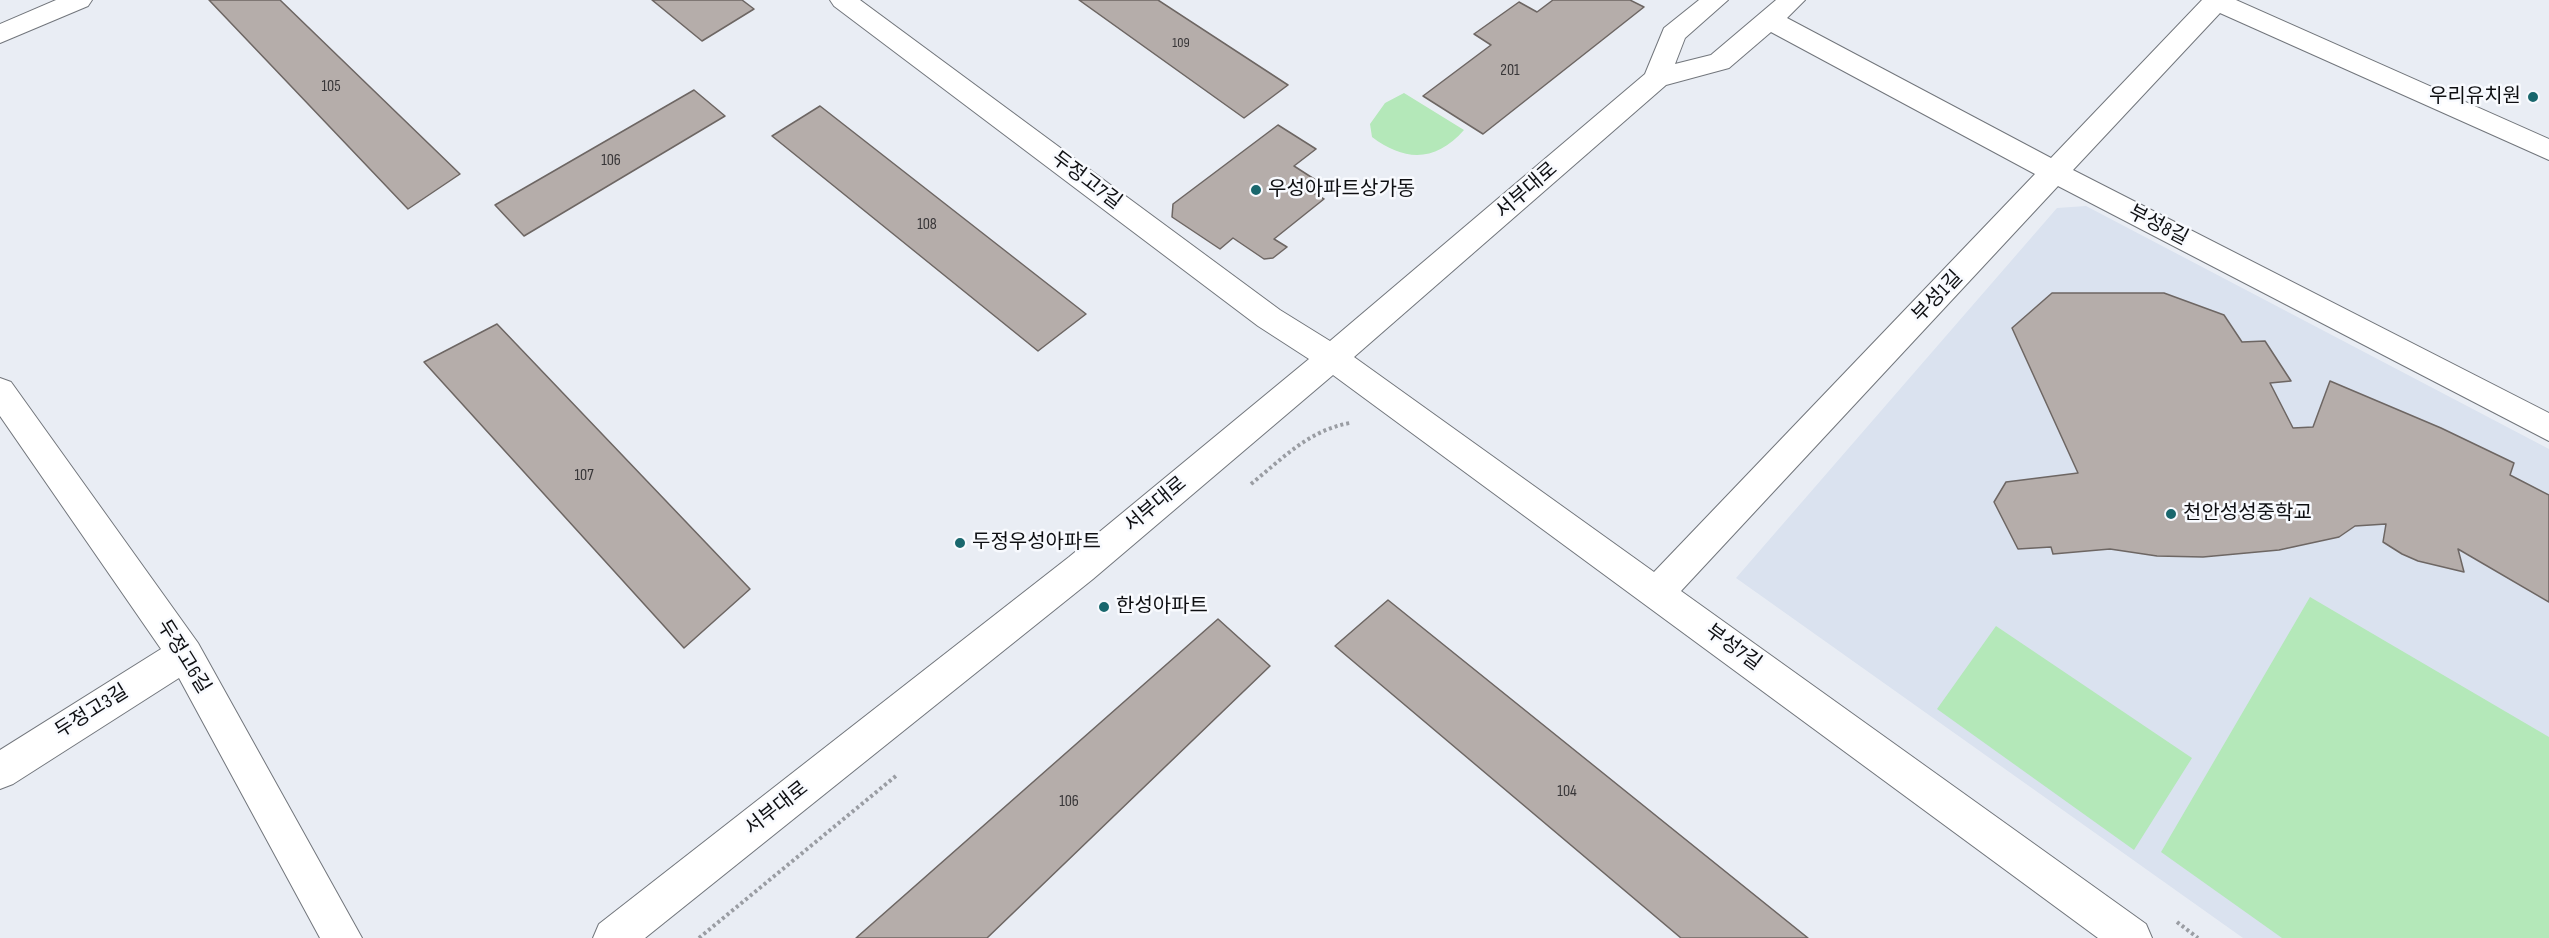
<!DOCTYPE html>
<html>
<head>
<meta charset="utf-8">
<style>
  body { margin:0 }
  canvas { display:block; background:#e9edf4 }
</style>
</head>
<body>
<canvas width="2549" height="938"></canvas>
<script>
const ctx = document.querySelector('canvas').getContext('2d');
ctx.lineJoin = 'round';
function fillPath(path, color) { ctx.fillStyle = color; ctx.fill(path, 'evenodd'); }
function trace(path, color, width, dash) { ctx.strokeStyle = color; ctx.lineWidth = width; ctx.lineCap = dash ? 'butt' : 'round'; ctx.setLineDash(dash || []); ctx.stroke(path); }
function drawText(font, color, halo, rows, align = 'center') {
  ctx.font = font + ' "Sofia Sans Condensed","Noto Sans KR",sans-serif'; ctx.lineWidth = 5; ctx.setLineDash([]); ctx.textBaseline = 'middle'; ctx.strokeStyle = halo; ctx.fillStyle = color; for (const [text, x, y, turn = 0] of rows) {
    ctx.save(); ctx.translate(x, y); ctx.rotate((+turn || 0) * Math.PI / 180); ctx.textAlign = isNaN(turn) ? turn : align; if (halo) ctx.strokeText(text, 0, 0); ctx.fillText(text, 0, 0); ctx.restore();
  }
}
const built = new Path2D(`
  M2086,206l463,243v489h-306l-507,-360 321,-370z`);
const green = new Path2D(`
  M1404,93l60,37c-28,32 -59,32 -92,7l-2,-13 15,-21z
  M2310,597l239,140v201h-267l-121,-86z
  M1996,626l196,132 -58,92 -197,-141z`);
const building = new Path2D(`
  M209,0h71l180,174 -52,35z
  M652,0h90l12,9 -52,32z
  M1079,0h79l130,85 -44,33z
  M1553,0h77l14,7 -161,127 -60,-38 68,-51 -17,-11 45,-32 18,10z
  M694,90l31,26 -201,120 -29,-31z
  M820,106l266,208 -48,37 -266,-215z
  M1278,125l38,24 -22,17 31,20 -10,8 9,5 -50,40 13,8 -14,11 -9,1 -31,-21 -13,11 -48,-32 1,-13z
  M2052,293h112l60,22 18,27 23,-1 26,40 -21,2 23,45 20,-1 17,-46 111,47 73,35 -4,12 39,20v107l-91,-53 6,23 -46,-11 -16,-7 -19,-12 3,-18 -31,2 -16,11 -60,13 -76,7 -46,-1 -47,-7 -57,5 -2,-7 -33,2 -24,-47 12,-20 72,-9 -66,-145z
  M497,324l253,265 -66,59 -260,-286z
  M1388,600l420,338h-127l-346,-292z
  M1218,619l52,47 -283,272h-131z`);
const path = new Path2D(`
  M1251,484c31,-25 58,-54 99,-61
  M2177,922l21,16
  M699,938l198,-163`);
const minor = new Path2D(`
  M56,0h36l-4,6 -88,37v-19z
  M830,0h30l420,310 50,31 315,-267 19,-46 35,-28h29l-43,38 -10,26 36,-9 65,-55h29l-18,18 264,140 151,-158h34l313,139v21l-329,-147 -147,157 476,243v28l-491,-255 -377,405 465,333 6,14h-54l-765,-563 -240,204 -448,359h-52l6,-14 470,-367 240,-198 -51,-33 -424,-320zM1771,32l264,142 -381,398 -300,-215 312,-272 63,-17z
  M0,378l11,4 187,261 164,295h-42l-141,-260 -166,106 -13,5v-39l161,-101 -161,-233z`);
const markers = [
  [2533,97,6,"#19676d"],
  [1256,190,6,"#19676d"],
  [2171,514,6,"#19676d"],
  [960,543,6,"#19676d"],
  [1104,607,6,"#19676d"]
];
const farNumbernames = [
  ["109",1181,43]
];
const numberNames = [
  ["201",1510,71],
  ["105",331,87],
  ["106",611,161],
  ["108",927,225],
  ["107",584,476],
  ["104",1567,792],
  ["106",1069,802]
];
const poiNames = [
  ["우리유치원",2521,97,"right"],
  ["우성아파트상가동",1268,190],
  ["천안성성중학교",2183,514],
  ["두정우성아파트",972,543],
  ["한성아파트",1116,607]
];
const streetNames = [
  ["두정고7길",1086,181,37],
  ["서부대로",1527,191,-41],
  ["부성8길",2158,226,27],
  ["부성1길",1938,297,-46],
  ["서부대로",1156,505,-40],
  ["부성7길",1733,648,36],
  ["두정고6길",183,657,58],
  ["두정고3길",92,712,-32],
  ["서부대로",777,809,-38]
];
fillPath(built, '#dae2ef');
fillPath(green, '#b4e8b9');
fillPath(building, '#b5adaa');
trace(building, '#6d6663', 1.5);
trace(minor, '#72767c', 2);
trace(path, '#9a9da3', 4, [3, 3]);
fillPath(minor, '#fff');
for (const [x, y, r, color] of markers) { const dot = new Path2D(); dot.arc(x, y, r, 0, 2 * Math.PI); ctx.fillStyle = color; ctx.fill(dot); trace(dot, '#f8fafe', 2); }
drawText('14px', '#383638', null, farNumbernames);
drawText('16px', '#383638', null, numberNames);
drawText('20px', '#0e0f12', '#f8fafe', poiNames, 'left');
drawText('20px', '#0e0f12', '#f8fafe', streetNames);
</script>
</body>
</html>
